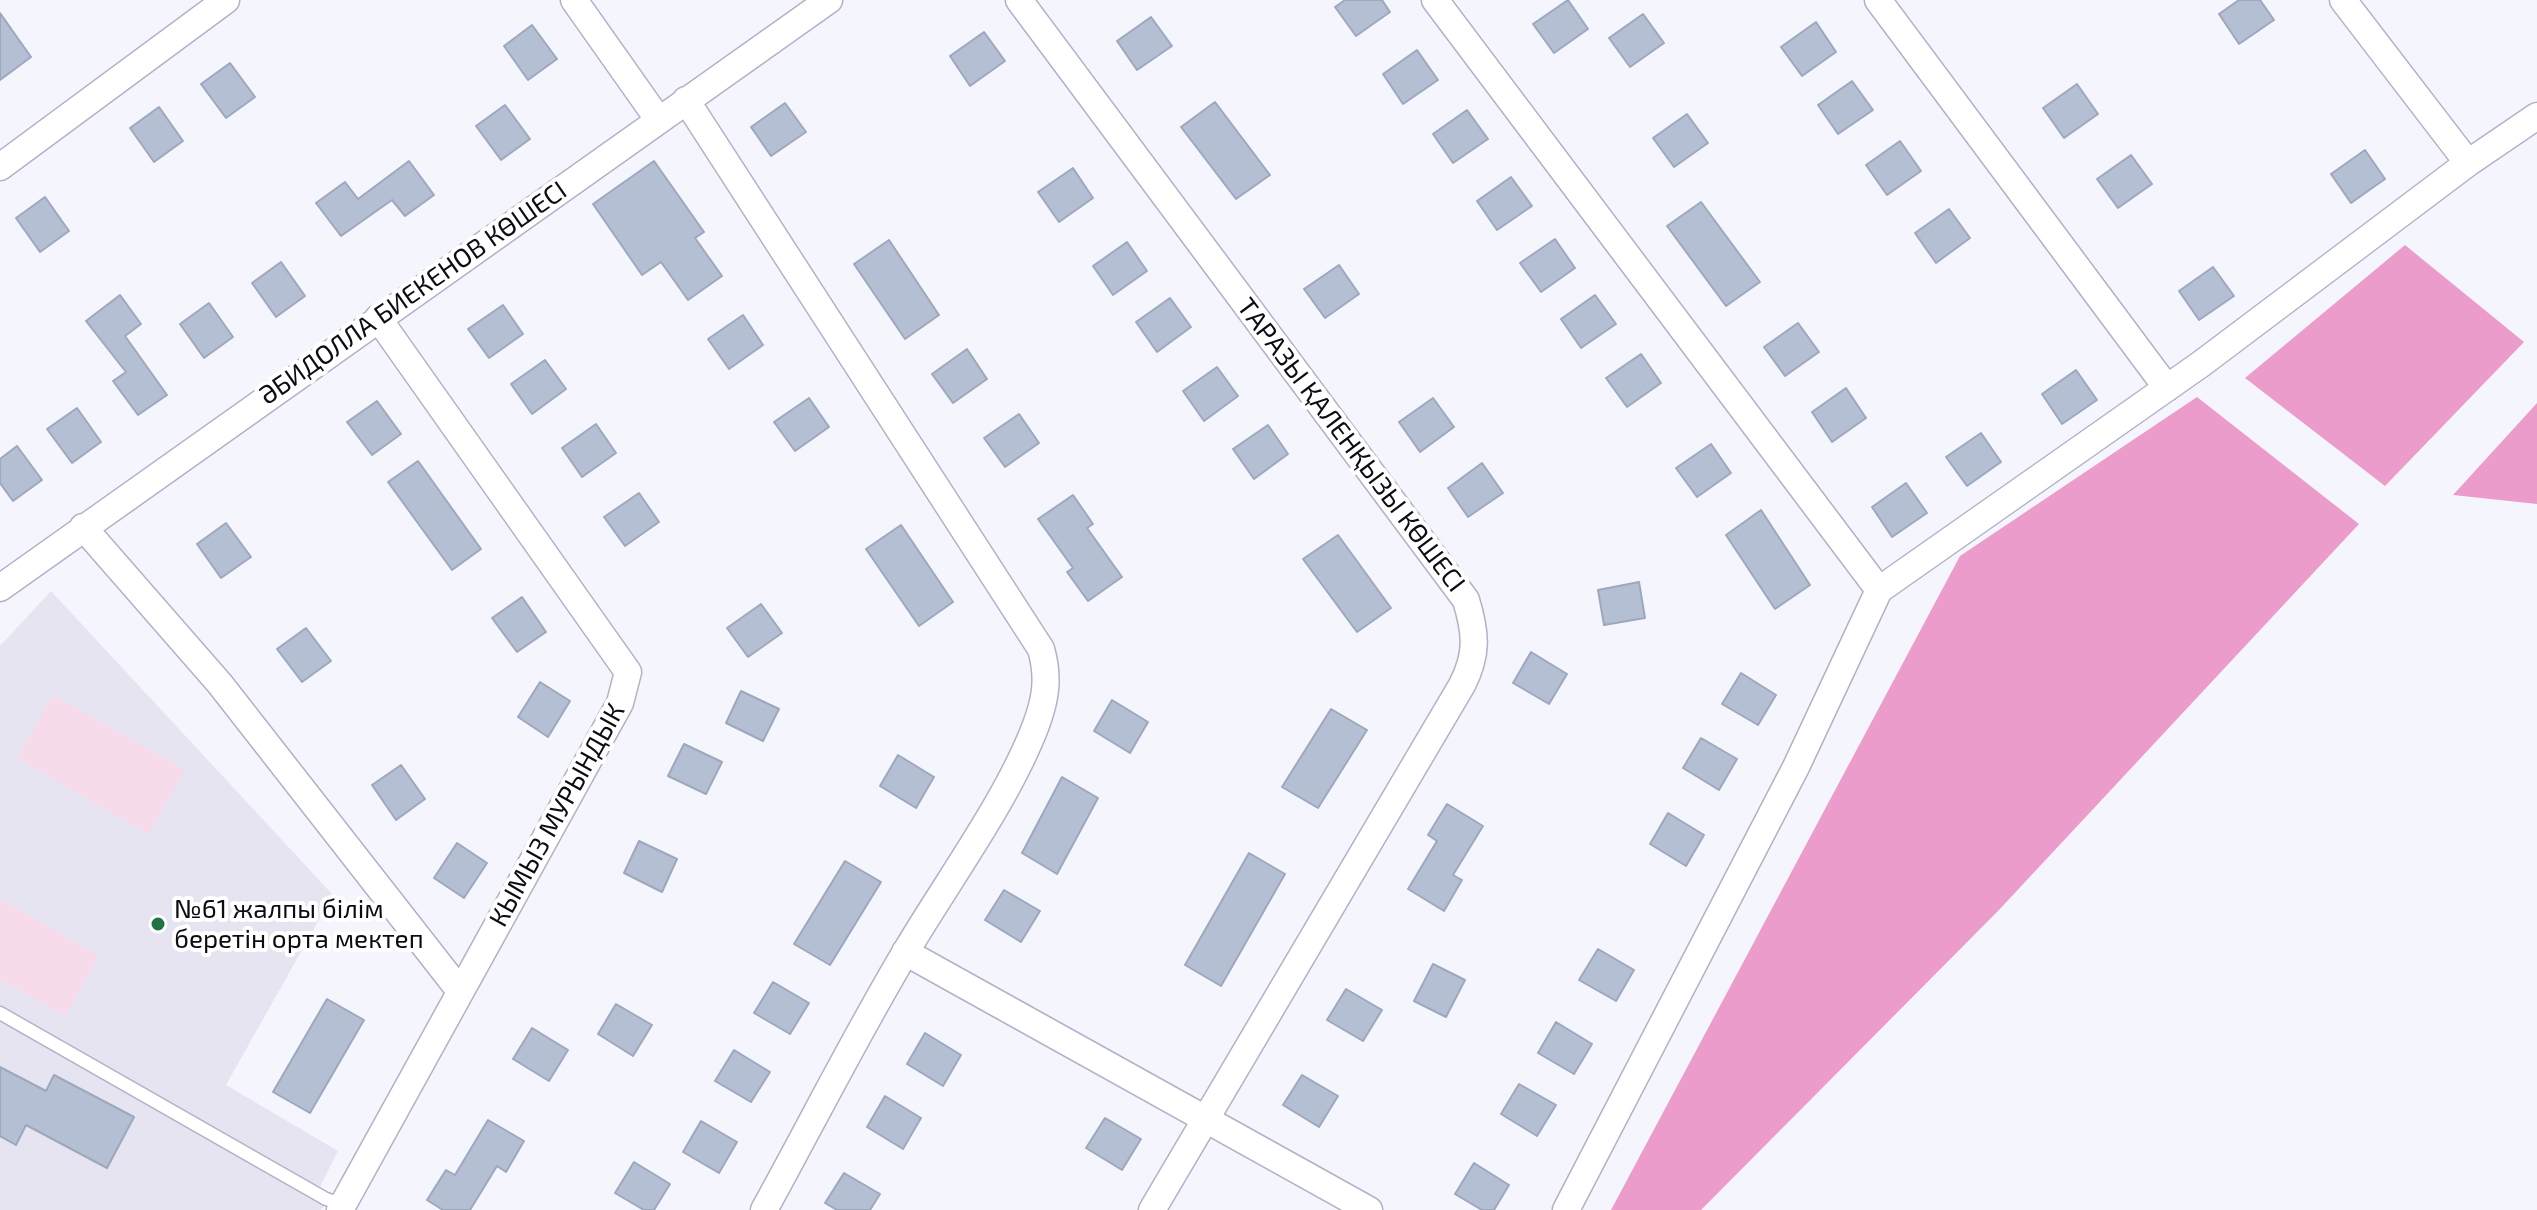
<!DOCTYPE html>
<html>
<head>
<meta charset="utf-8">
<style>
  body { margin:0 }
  canvas { display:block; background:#f5f5fe }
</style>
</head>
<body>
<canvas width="2537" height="1210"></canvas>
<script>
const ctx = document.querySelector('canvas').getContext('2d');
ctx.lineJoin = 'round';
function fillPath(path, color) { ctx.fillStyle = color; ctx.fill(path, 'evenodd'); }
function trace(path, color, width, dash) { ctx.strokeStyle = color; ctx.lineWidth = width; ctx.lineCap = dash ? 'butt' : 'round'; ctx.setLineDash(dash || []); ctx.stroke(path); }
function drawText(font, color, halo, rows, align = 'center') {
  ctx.font = font + ' "Exo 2",sans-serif'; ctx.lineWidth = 8; ctx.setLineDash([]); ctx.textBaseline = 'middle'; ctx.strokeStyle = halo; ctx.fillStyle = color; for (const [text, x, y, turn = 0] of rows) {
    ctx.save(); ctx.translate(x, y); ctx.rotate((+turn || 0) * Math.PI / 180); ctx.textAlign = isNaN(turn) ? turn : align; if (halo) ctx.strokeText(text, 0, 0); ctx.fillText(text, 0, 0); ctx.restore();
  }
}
const built = new Path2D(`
  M51,591l282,304 -107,190 112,66 -24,48 10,7 -3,4h-321v-564z`);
const green = new Path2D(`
  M53,695l132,75 -37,64 -131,-76z
  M0,899l99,57 -34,60 -65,-37z`);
const forest = new Path2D(`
  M2405,245l119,97 -139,144 -140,-108z
  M2197,397l162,127 -361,387 -297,299h-90l349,-654z
  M2537,403v101l-84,-9z`);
const building = new Path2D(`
  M1345,0h37l8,12 -34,24 -21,-29z
  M1568,0l20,29 -34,24 -21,-29z
  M2239,0h21l14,20 -35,24 -20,-30z
  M0,13l31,44 -31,23z
  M1643,14l21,29 -34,24 -21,-29z
  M1151,17l21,29 -35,24 -20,-29z
  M1816,22l20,30 -34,24 -21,-29z
  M532,25l25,34 -29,21 -24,-34z
  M984,32l21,29 -35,25 -20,-30z
  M1417,50l21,30 -35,24 -20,-30z
  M230,63l25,34 -29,21 -25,-34z
  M1852,81l21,29 -35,24 -20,-29z
  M2077,84l21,30 -34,24 -21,-30z
  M1215,102l55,73 -34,24 -55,-72z
  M785,103l21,29 -35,24 -20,-29z
  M505,105l25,34 -29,21 -25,-34z
  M159,107l24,34 -29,21 -24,-34z
  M1467,110l21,29 -35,24 -20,-29z
  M1687,114l21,29 -34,24 -21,-29z
  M1900,141l21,30 -34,24 -21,-30z
  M2365,150l20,29 -34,24 -20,-29z
  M2131,155l21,29 -34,24 -21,-29z
  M409,161l25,34 -29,21 -13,-16 -51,36 -25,-33 29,-21 13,17z
  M654,161l50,71 -9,6 27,38 -34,24 -27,-38 -19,13 -49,-71z
  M1073,168l20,30 -34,24 -21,-30z
  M1511,177l21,29 -35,24 -20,-29z
  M45,197l24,34 -29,21 -24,-34z
  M1701,202l59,80 -34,24 -59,-80z
  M1949,209l21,29 -34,25 -21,-30z
  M1555,239l20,29 -34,24 -21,-29z
  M889,240l50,75 -34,24 -51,-75z
  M1127,242l20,29 -34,24 -20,-29z
  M281,262l24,34 -29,21 -24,-34z
  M1339,265l20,29 -34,24 -21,-29z
  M2213,267l21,29 -35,24 -20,-29z
  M120,295l21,29 -16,12 42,59 -29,20 -25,-34 13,-9 -40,-51z
  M1595,295l21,29 -35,24 -20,-29z
  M1170,298l21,29 -34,25 -21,-30z
  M209,303l24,34 -29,21 -24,-34z
  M503,305l20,29 -34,24 -21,-29z
  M743,315l20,30 -34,24 -21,-30z
  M1798,323l21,29 -34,24 -21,-29z
  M967,349l20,30 -34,24 -21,-29z
  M1641,354l20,29 -34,24 -21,-29z
  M545,360l21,29 -34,25 -21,-30z
  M1217,367l21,29 -34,25 -21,-30z
  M2076,370l21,30 -35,24 -20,-30z
  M1846,388l20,30 -34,24 -20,-30z
  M809,398l20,29 -34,24 -21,-29z
  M1433,398l21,29 -34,25 -21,-30z
  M377,401l24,33 -29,21 -25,-33z
  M77,408l24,34 -29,21 -25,-34z
  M1019,414l20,29 -34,24 -21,-29z
  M596,424l20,29 -34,24 -20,-29z
  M1268,425l20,29 -34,25 -21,-30z
  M1981,433l20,29 -34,24 -21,-29z
  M1711,444l20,29 -34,24 -21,-29z
  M17,446l25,34 -29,21 -13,-18v-24z
  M418,461l63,88 -29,21 -64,-88z
  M1482,463l21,30 -35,24 -20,-29z
  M1906,483l21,30 -35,24 -20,-30z
  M639,493l20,29 -34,24 -21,-29z
  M1073,495l20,29 -6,4 35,49 -34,24 -21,-29 6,-4 -35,-49z
  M1761,510l49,75 -35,24 -49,-74z
  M226,523l25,34 -30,21 -24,-34z
  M901,525l52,77 -34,24 -53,-77z
  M1338,535l53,73 -34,24 -54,-73z
  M1639,582l6,36 -41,7 -6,-35z
  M522,597l24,35 -29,20 -25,-34z
  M761,604l21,29 -34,24 -21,-29z
  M306,628l25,33 -29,21 -25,-33z
  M1531,652l36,22 -18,30 -36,-21z
  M1741,673l35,22 -18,30 -36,-21z
  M540,682l30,19 -22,36 -30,-20z
  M741,691l38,18 -16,32 -37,-18z
  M1112,700l36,22 -18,31 -36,-22z
  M1331,709l36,21 -49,78 -36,-21z
  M1701,738l36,21 -18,31 -36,-22z
  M684,744l38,18 -16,32 -38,-18z
  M898,755l36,22 -18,31 -36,-22z
  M401,765l24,34 -29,21 -24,-35z
  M1062,777l36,21 -41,76 -35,-21z
  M1447,804l36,22 -30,49 9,5 -18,31 -36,-22 29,-48 -9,-6z
  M1668,813l36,22 -18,31 -36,-22z
  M639,841l38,18 -15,33 -38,-19z
  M457,843l30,20 -23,35 -30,-20z
  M1249,853l36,21 -64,112 -36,-21z
  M845,861l36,21 -51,83 -36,-21z
  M1004,890l36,21 -19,31 -36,-22z
  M1598,949l36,21 -18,31 -37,-21z
  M1433,964l32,16 -19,37 -32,-16z
  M773,982l36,21 -19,31 -36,-21z
  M1346,989l36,21 -19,31 -36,-21z
  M327,999l37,21 -54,93 -37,-21z
  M616,1004l36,21 -19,31 -35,-22z
  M1556,1022l36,22 -18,30 -36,-21z
  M532,1028l36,22 -19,31 -36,-22z
  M925,1033l36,22 -18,31 -36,-22z
  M734,1050l36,22 -19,30 -36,-21z
  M0,1067l46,24 8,-16 80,42 -27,51 -81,-43 -10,20 -16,-9z
  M1302,1075l36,21 -19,31 -36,-22z
  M1519,1084l37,21 -19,31 -36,-22z
  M885,1096l36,22 -18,31 -36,-22z
  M1105,1118l36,21 -19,31 -36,-22z
  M488,1120l36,21 -18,31 -9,-6 -27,44h-27l-16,-10 19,-30 9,5z
  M701,1121l36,21 -18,31 -36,-21z
  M634,1162l36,22 -16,26h-10l-29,-17z
  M1474,1163l35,22 -15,25h-12l-27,-16z
  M844,1173l36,21 -10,16h-33l-12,-7z`);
const lane = new Path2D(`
  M0,1013l326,186 17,5`);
const street = new Path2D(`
  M574,0l84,119
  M1019,0l447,600c10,33 12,54 -4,85l-310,525
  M1435,0l444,590
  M1878,0l289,388
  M2343,0l125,163
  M686,100l355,549c8,28 5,49 -5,76 -28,74 -87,154 -128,223 -51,85 -96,175 -144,262
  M0,167l226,-167
  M83,527l137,157 240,307
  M0,588l829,-588
  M905,952l464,258
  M340,1210l280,-507 8,-31 -250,-354
  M1566,1210l230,-443 83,-177 322,-226 267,-201 69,-47`);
const markers = [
  [158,924,8,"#1f7446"]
];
const streetNames = [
  ["ӘБИДОЛЛА БИЕКЕНОВ КӨШЕСІ",413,293,-35],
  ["ТАРАЗЫ ҚАЛЕНҚЫЗЫ КӨШЕСІ",1351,445,53],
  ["КЫМЫЗ МУРЫНДЫК",557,815,-61]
];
const poiNames = [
  ["№61 жалпы білім",174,909],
  ["беретін орта мектеп",174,939]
];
fillPath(built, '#e6e4f1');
fillPath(green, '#f7dbea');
fillPath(forest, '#ec9cca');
fillPath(building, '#b4bfd4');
trace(building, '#9ea8bc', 2);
trace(lane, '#b3b1c7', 15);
trace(street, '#b3b1c7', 29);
trace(lane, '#fff', 12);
trace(street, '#fff', 26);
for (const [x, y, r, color] of markers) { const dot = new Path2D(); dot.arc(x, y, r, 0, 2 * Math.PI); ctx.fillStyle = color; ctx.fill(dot); trace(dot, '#fff', 3); }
drawText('26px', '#0c0b12', '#fff', streetNames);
drawText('26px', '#0c0b12', '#fff', poiNames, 'left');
</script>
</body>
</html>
